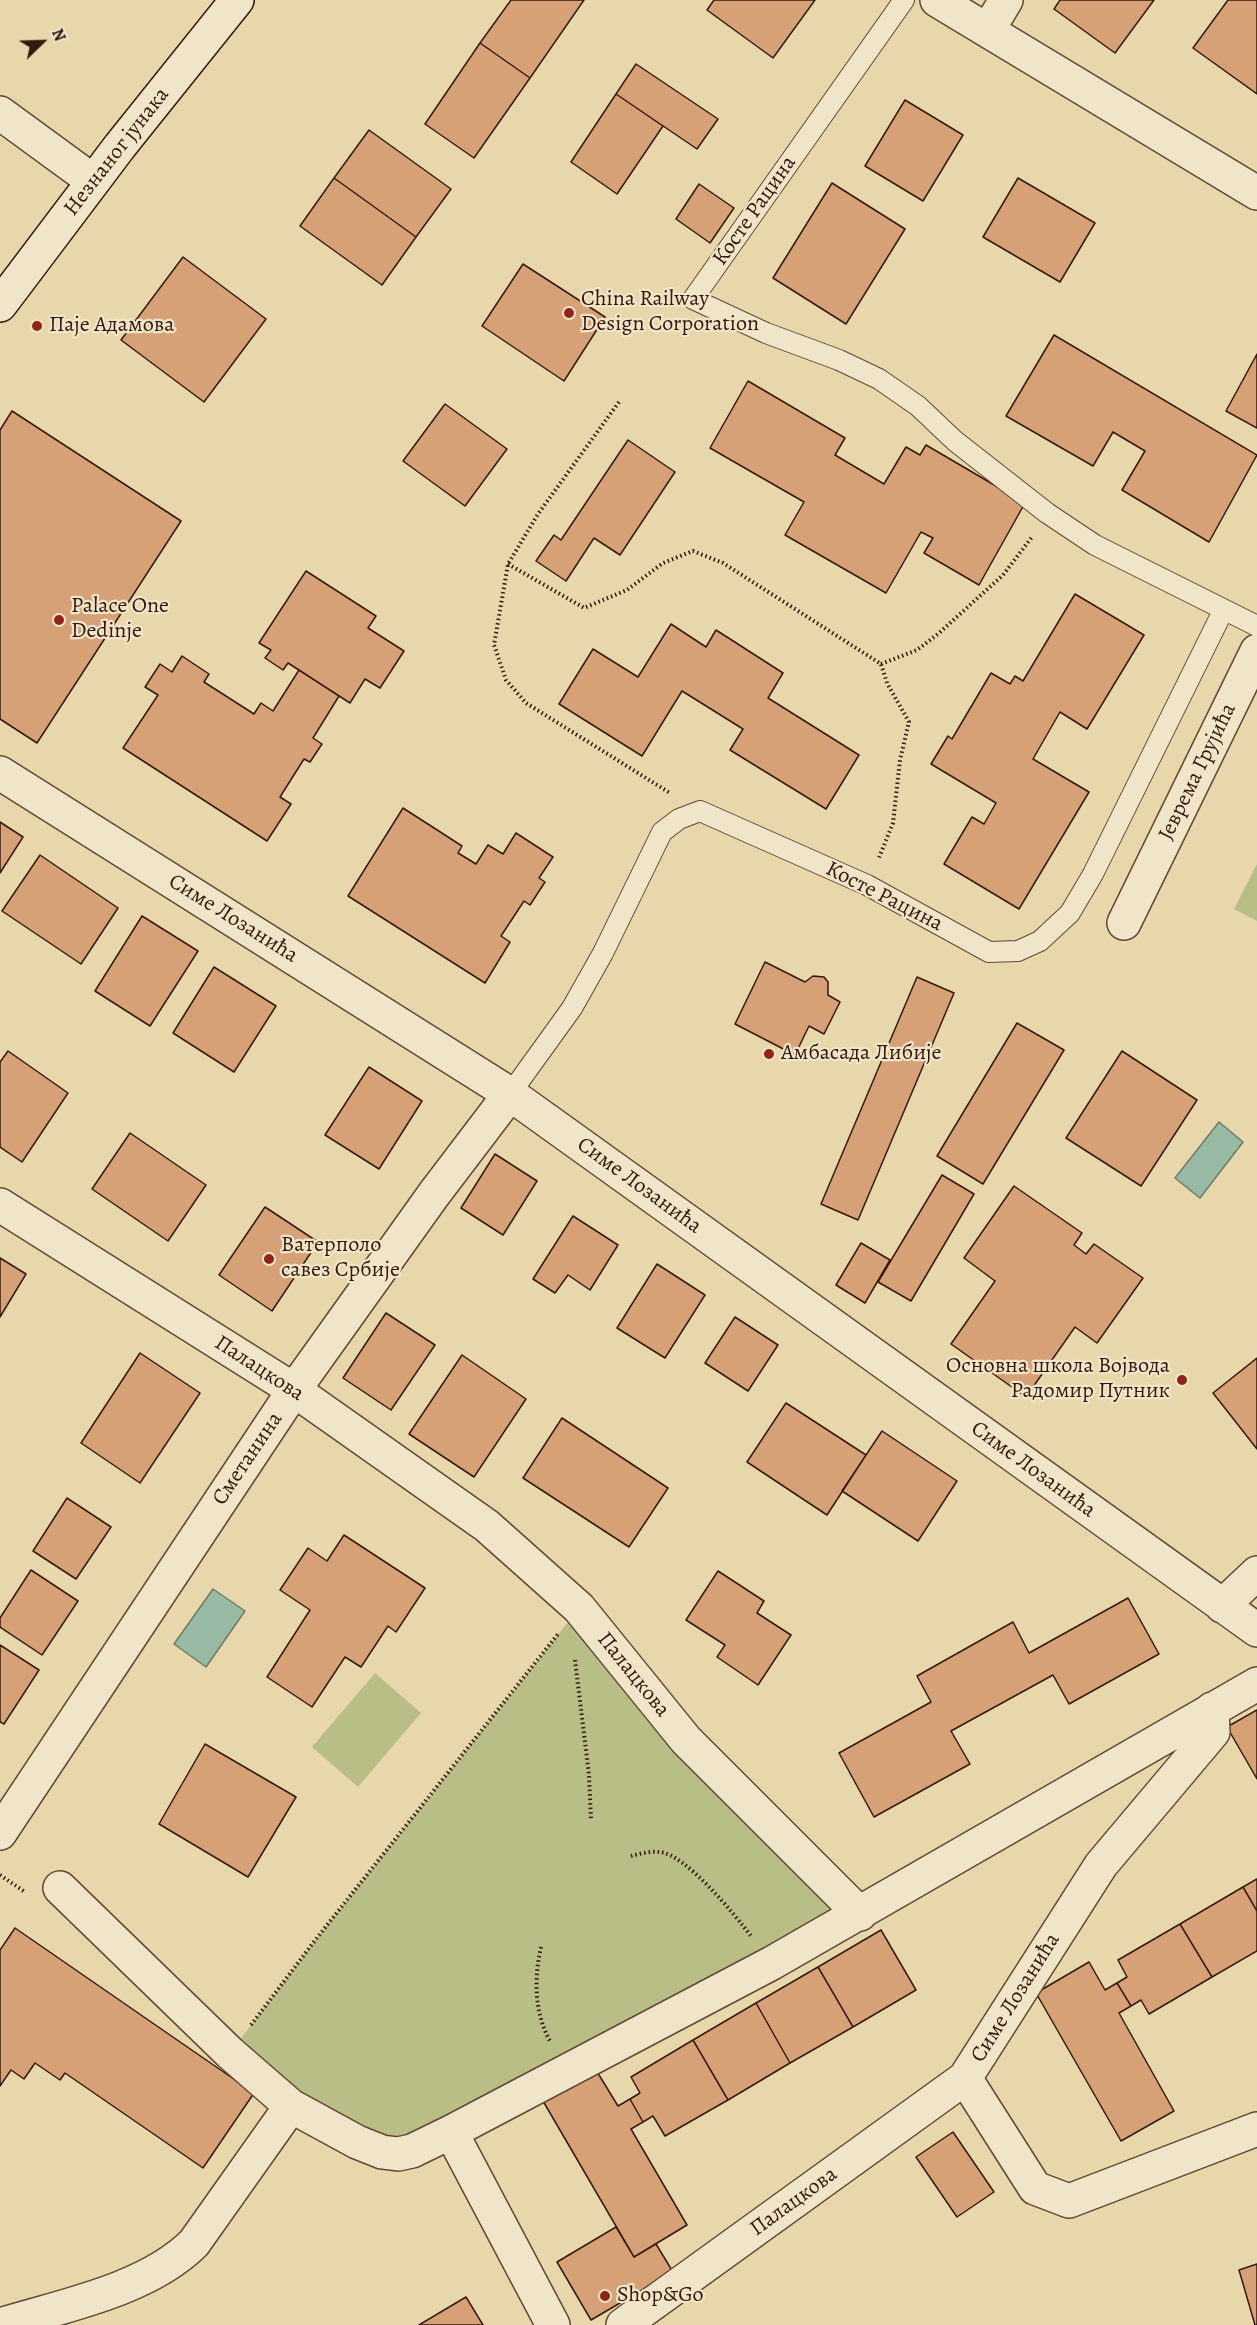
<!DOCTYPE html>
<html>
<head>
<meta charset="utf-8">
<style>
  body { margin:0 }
  #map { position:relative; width:1257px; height:2325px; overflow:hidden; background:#e8d7aa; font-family:Alegreya,serif }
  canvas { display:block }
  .north { position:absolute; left:12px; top:12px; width:60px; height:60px; -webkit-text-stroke:4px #f0e5c8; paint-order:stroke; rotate:67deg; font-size:16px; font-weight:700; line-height:24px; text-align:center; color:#33180b }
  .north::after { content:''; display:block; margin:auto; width:21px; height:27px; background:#33180b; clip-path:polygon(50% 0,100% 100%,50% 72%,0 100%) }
</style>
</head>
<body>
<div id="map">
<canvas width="1257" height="2325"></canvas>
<div class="north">N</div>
</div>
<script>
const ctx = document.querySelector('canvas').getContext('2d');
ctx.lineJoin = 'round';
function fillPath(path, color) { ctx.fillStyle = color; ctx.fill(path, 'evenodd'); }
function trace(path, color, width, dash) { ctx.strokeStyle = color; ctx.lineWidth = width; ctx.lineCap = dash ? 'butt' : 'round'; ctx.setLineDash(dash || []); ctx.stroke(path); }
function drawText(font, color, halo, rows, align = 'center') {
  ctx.font = font + ' Alegreya,serif'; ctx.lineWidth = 4.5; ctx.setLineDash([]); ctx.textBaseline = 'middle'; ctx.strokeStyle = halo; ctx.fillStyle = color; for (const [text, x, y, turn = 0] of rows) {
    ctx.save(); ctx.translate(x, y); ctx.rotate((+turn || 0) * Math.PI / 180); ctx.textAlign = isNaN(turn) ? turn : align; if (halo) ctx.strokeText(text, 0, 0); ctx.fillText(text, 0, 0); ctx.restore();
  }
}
const green = new Path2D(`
  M1257,864v57l-23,-12z
  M579,1608l281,306 -462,240 -168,-101 86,-114z
  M375,1673l46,40 -63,74 -46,-40z`);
const water = new Path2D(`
  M1219,1122l24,20 -43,56 -25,-20z
  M213,1589l32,22 -39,56 -32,-23z`);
const building = new Path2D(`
  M511,0h73l-54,78 -50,-35z
  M714,0h101l-42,58 -66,-48z
  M1060,0h94l-39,53 -61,-44z
  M1228,0h29v94l-64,-46z
  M480,43l50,35 -56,80 -49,-34z
  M636,64l82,55 -21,30 -81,-55z
  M616,94l47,32 -46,68 -46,-32z
  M905,100l58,35 -40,66 -58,-35z
  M369,130l82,59 -35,48 -82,-59z
  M334,178l82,59 -34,48 -82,-59z
  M1018,178l77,45 -35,59 -77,-45z
  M832,183l73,46 -59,95 -73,-46z
  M699,184l35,24 -24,35 -34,-24z
  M183,257l83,62 -62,83 -83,-62z
  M523,264l82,53 -41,64 -82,-55z
  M1054,335l203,120 -48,87 -87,-52 23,-39 -32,-19 -20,34 -87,-50z
  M1257,354v74l-31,-17z
  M748,381l97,57 -10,17 49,29 22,-37 14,8 6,-10 99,58 -46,82 -55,-32 9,-15 -12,-6 -35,61 -101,-58 19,-33 -94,-54z
  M445,404l62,45 -42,57 -62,-45z
  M12,411l169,110 -144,222 -37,-24v-289z
  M628,440l47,32 -55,83 -26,-17 -28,43 -30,-20 18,-26 7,5z
  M306,571l70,45 -8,12 36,23 -24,37 -15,-9 -15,24 -62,-40 -5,7 -18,-12 6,-8 -12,-7z
  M1075,594l69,41 -57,94 -27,-17 -27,47 56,33 -70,117 -75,-45 28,-47 12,7 12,-21 -65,-39 17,-28 4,3 39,-66 19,11 5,-8 8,5z
  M671,624l35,23 10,-17 67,43 -15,25 91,57 -33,54 -96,-59 13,-21 -61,-38 -40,65 -83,-52 34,-55 45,28z
  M182,656l27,18 -5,8 50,32 7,-11 12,8 26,-41 40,26 -26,42 9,6 -12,18 -6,-3 -24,38 11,7 -24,37 -144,-93 35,-53 -13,-8 15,-23 12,8z
  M403,808l59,38 -4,7 18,11 12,-19 15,9 13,-21 37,24 -14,21 6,4 -15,23 -6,-4 -23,35 9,6 -25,41 -137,-87z
  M0,822l23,15 -23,36z
  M40,855l78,53 -37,56 -79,-53z
  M142,916l56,35 -48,75 -55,-35z
  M765,962l40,20 8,-6 11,1 4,5v13l12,7 -16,32 -15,-8 -14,29 -60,-31z
  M214,967l62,39 -42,66 -61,-39z
  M917,977l37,16 -96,227 -37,-16z
  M1017,1023l47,27 -81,134 -46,-28z
  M8,1051l60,42 -46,69 -22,-15v-85z
  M1122,1051l75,49 -56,86 -75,-48z
  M369,1067l53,34 -43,68 -54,-34z
  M130,1133l76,52 -38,56 -76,-52z
  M495,1154l42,27 -34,54 -42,-27z
  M942,1175l32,19 -63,107 -33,-19z
  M1014,1186l68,47 -8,12 12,9 8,-10 49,34 -46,65 -22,-16 -49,70 -75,-53 44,-63 -31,-23z
  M265,1207l53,35 -46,69 -53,-36z
  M573,1216l45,29 -28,45 -22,-15 -13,18 -22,-14z
  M861,1243l29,17 -25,43 -29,-18z
  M0,1258l26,16 -26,43z
  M657,1264l48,31 -40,63 -48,-30z
  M386,1313l49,32 -44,65 -48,-32z
  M735,1317l43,28 -30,46 -43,-28z
  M140,1353l60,40 -60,90 -59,-40z
  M462,1355l64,44 -52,78 -65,-43z
  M1257,1358v91l-44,-56z
  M786,1403l80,52 -39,60 -80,-53z
  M562,1418l106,70 -39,59 -106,-69z
  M882,1431l75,50 -39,60 -76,-50z
  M67,1498l44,29 -35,52 -43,-28z
  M344,1535l81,53 -29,44 -8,-6 -27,41 -16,-10 -33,50 -45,-30 43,-67 -30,-20 28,-42 19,13z
  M31,1570l47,31 -36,54 -42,-28v-9z
  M718,1571l46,30 -7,12 34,22 -33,50 -41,-28 8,-12 -39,-25z
  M1128,1598l31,56 -90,50 -16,-29 -102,56 19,33 -96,53 -35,-64 92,-51 -14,-26 96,-54 16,31z
  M0,1645l39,25 -35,54 -4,-2z
  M1257,1710v69l-30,-52z
  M205,1744l91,53 -48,80 -89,-53z
  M1257,1879v32l-14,-24z
  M1243,1887l14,24v40l-45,26 -32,-53z
  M1180,1924l32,53 -63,37 -8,-14 -10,6 -14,-23 10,-6 -9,-17z
  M15,1928l239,165 -51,75 -138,-95 -5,7 -25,-17 -11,16 -13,-9 -11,16v-136z
  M881,1930l35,60 -63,37 -35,-60z
  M1089,1962l16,28 12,-7 14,23 -12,7 55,98 -53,30 -85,-148z
  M818,1967l35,60 -63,36 -34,-60z
  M756,2003l34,60 -62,37 -35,-60z
  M693,2040l35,60 -63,36 -12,-20 -10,6 -13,-23 10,-6 -9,-16z
  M596,2070l22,36 12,-7 13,23 -12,7 56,96 -53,32 -91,-156z
  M953,2132l41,60 -37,25 -41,-60z
  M616,2227l18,30 22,-13 17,28 -82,48 -34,-58z
  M1257,2264v61h-2l-16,-55z
  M466,2297l17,28h-64z`);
const path = new Path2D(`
  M619,402l-81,112 -30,50 -14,81 12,35 20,23 144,90
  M508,564l76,44 43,-18 36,-27 30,-12 30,12 158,101 6,19 22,39 -9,38 -7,63 -15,37
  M881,664l36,-14 21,-16 65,-59 29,-38
  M575,1660l14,115 2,45
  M631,1856c8,-2 19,-5 28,-4 26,1 76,63 92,84
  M0,1875l25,17
  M541,1947c-7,31 -7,65 9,94
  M251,2025l65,-86 242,-305`);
const service = new Path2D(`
  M904,0l-211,299 73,34 73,27 40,19 39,27 37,35 92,72 48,32 162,81
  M510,1094l62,-86 31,-55 59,-121 17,-13 21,-8 167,74 122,67 29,-1 22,-10 30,-28 23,-39 130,-263`);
const minor = new Path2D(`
  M937,0l320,193
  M988,30l18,-30
  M0,113l93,68
  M0,773l510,321 747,536
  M1124,923l133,-272
  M0,1205l294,185 193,136 92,82 107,132 174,174
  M1222,1606l35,-33
  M1212,1709l1,23 -112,133 -136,213 70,110 34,13 188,-72
  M0,1833l294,-443 140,-196 76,-100
  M60,1888l170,165 61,53 66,36 25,10 16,2 14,-3 39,-19 321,-169 485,-279
  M451,2132l102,193
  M0,2325c62,-19 147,-35 194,-82l97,-137
  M623,2325l342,-247`);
const secondary = new Path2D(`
  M0,305l120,-159 117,-146`);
const markers = [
  [569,313,6,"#8f2418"],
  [37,326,6,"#8f2418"],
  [59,620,6,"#8f2418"],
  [769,1054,6,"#8f2418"],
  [269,1259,6,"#8f2418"],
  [1182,1380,6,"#8f2418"],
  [605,2296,6,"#8f2418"]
];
const streetNames = [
  ["Незнаног јунака",117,152,-52],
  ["Косте Рацина",755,211,-55],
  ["Јеврема Грујића",1198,772,-64],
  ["Косте Рацина",884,897,27],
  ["Симе Лозанића",233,919,32],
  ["Симе Лозанића",639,1186,36],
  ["Палацкова",259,1369,33],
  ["Сметанина",248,1459,-56],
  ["Симе Лозанића",1033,1470,36],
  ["Палацкова",633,1675,51],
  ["Симе Лозанића",1016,1998,-58],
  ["Палацкова",794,2202,-36]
];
const poiNames = [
  ["China Railway",581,300],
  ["Design Corporation",581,325],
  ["Паје Адамова",49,326],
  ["Palace One",71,607],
  ["Dedinje",71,632],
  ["Амбасада Либије",781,1054],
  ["Ватерполо",281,1246],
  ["савез Србије",281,1271],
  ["Основна школа Војвода",1170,1367,"right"],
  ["Радомир Путник",1170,1392,"right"],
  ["Shop&Go",617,2296]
];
fillPath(green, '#b9bd86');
fillPath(water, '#98baa4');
trace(water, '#707967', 1.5);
fillPath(building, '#d7a178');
trace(building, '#33180b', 1.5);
trace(service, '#604833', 22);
trace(minor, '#604833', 36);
trace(secondary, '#33180b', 36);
trace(path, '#33180b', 4, [1.5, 3]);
trace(service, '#f0e5c8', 20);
trace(minor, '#f0e5c8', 33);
trace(secondary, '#f0e5c8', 33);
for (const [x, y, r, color] of markers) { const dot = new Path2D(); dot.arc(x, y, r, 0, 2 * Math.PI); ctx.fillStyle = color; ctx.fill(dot); trace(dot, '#f0e5c8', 2); }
drawText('22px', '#33180b', '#f0e5c8', streetNames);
drawText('22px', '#33180b', '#f0e5c8', poiNames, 'left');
</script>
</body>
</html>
